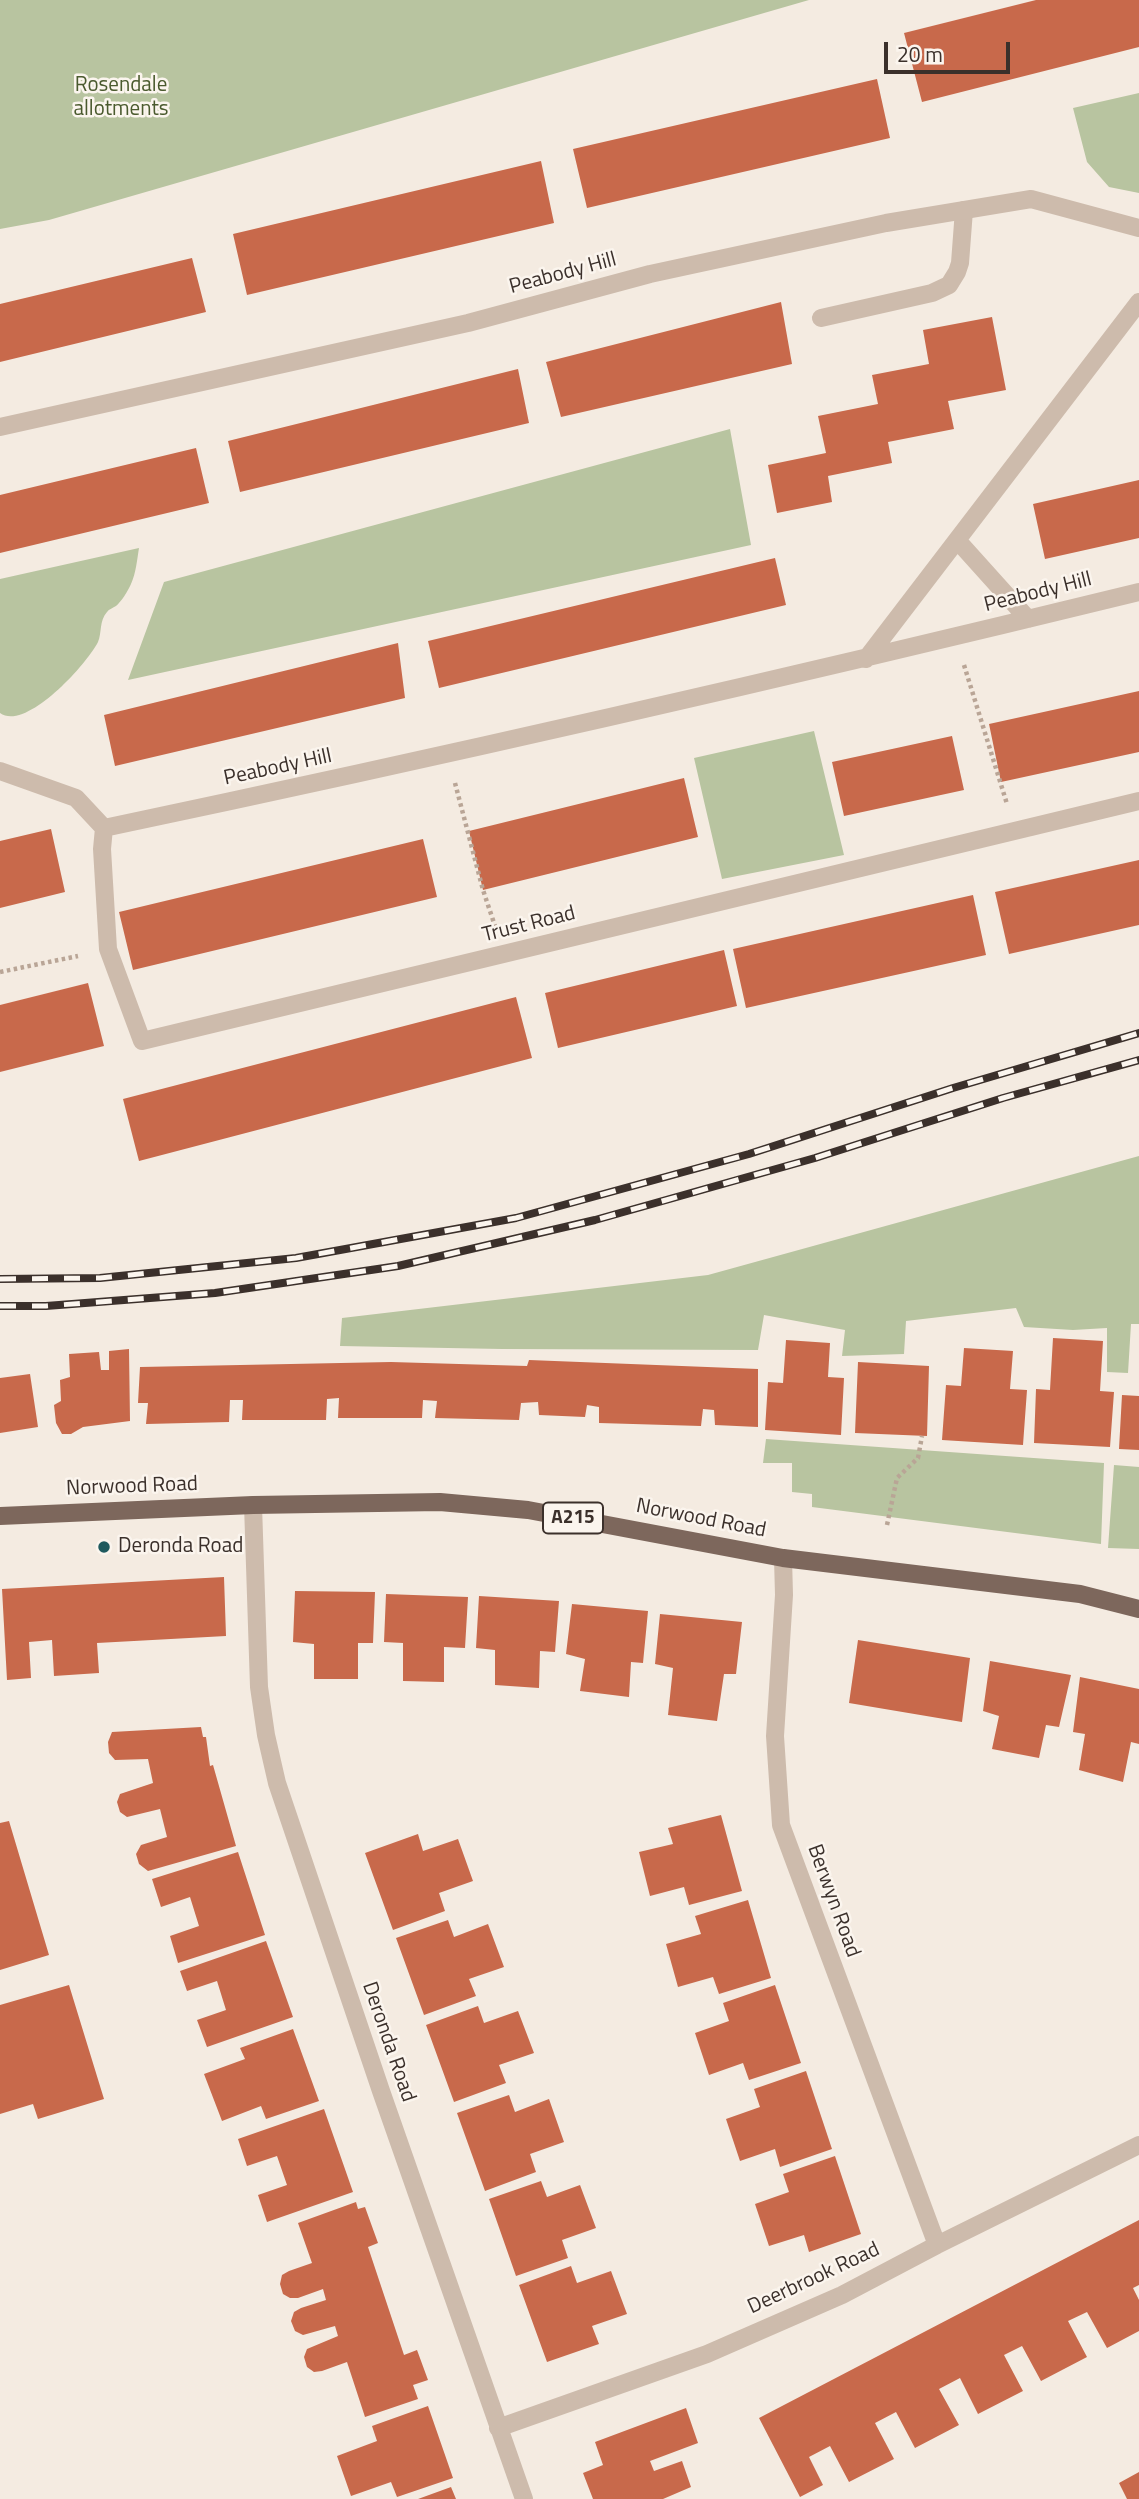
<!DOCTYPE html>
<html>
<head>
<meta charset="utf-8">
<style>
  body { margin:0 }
  #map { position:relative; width:1139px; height:2499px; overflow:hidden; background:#f4ebe1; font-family:"Titillium Web",sans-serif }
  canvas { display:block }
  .scale { position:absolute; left:884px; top:42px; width:126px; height:32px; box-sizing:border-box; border:4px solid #3b302b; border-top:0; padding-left:9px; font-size:21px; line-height:24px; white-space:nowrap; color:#3b302b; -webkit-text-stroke:5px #fbf5ee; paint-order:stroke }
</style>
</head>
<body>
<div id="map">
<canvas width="1139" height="2499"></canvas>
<div class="scale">20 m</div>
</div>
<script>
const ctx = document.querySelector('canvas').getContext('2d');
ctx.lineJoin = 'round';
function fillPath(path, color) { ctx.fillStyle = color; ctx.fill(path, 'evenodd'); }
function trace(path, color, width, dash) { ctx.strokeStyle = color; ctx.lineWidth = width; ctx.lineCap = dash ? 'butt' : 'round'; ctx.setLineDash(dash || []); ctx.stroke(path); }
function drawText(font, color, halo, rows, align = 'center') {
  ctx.font = font + ' "Titillium Web",sans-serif'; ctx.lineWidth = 5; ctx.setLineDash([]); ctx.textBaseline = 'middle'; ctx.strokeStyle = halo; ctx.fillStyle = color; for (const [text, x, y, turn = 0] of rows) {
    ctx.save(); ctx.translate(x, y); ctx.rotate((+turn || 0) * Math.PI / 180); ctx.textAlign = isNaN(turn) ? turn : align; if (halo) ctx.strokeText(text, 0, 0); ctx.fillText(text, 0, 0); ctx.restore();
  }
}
const green = new Path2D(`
  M0,0h809l-760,220 -49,9z
  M1139,93v100l-30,-6 -22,-25 -14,-54z
  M730,429l21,116 -623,135 36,-98z
  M139,548c-2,12 -3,25 -8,36 -3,7 -10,18 -15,22 -3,2 -7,3 -9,6 -8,9 -5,21 -9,30 -11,22 -72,90 -98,71v-134z
  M814,731l30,124 -122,24 -28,-121z
  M1139,1156v168h-8l-3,49 -21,-1v-44l-34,2 -49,-3 -8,-19 -110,13 -2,33 -62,2 3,-26 -81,-15 -6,35 -256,-1 -162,-3 2,-28 366,-43z
  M766,1439l338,24 -3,81 -289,-37v-13l-20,-2v-29h-29z
  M1114,1465l25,2v82l-31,-1z`);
const building = new Path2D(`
  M1036,0h103v47l-217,55 -18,-69z
  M877,79l13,59 -303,70 -14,-59z
  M541,161l13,62 -307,72 -14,-61z
  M192,258l14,54 -206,50v-58z
  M781,302l11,62 -231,53 -15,-55z
  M992,317l14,73 -58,11 6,28 -66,13 4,21 -64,13 4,26 -55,11 -9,-48 58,-12 -8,-37 60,-12 -6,-29 57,-11 -6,-34z
  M518,369l11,54 -289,69 -12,-51z
  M196,448l13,55 -209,50v-58z
  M1139,480v58l-94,21 -12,-55z
  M775,558l11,47 -347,83 -11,-47z
  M398,643l7,55 -290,68 -11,-51z
  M1139,691v61l-138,30 -12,-58z
  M952,736l12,54 -120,26 -12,-54z
  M684,778l14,59 -215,53 -14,-59z
  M51,829l14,63 -65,16v-67z
  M423,839l14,58 -304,73 -14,-58z
  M1139,860v65l-130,29 -14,-62z
  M973,895l13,60 -240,53 -13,-59z
  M724,950l13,56 -179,42 -13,-55z
  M88,983l16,63 -104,26v-67z
  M516,997l16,61 -393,103 -16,-62z
  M1053,1338l50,3 -3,50 14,1 -4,55 -76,-4 2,-54 14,1z
  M786,1340l44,3 -2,34 16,1 -3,57 -76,-5 3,-48 15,1z
  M964,1348l49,3 -3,38 17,1 -4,55 -81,-5 4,-55 15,1z
  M129,1349l1,72 -47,6 -12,7h-9l-6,-11 -2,-18 7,-4 -1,-21 10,-3 -1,-23 30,-2 2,18h8v-19z
  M529,1360l229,9v58l-43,-2 -1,-15 -11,-1 -2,17 -102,-3v-16l-12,-2 -2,12 -46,-2 -1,-13 -17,1 -2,17 -84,-2 2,-17 -14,-1 -1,18h-84l1,-20 -12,1 -1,21h-84l1,-20h-13l-1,22 -83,2 2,-21h-10l2,-36 251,-5 136,4z
  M858,1362l71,4 -2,70 -72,-3z
  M30,1374l8,53 -38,6v-55z
  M1122,1395l17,1v54l-20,-1z
  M224,1577l2,59 -129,7 2,30 -45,3 -2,-36 -23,2 2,36 -24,2 -5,-91z
  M295,1591l80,1 -2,51h-15v36h-44v-35l-21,-2z
  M386,1594l82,3 -3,51 -21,-1v35l-41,-1v-38l-19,-1z
  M479,1596l80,5 -4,51 -15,-1 -1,37 -44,-3v-35l-19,-2z
  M572,1604l76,7 -5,52 -12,-1 -2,35 -49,-6 5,-32 -19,-5z
  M660,1614l82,8 -6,52h-12l-7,47 -49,-6 5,-47 -18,-4z
  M858,1640l112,18 -8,64 -113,-19z
  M990,1661l81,14 -12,52 -13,-2 -7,33 -47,-9 7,-33 -16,-5z
  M1080,1677l59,12v55l-8,-2 -8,40 -44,-12 6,-36 -12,-2z
  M201,1727l2,10h3l4,29 3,-1 23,81 -88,25 -9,-7 -3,-10 5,-9 26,-8 -7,-28 -33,8 -7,-5 -3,-10 3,-8 33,-11 -5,-24 -33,1 -6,-7 -1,-11 4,-10z
  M721,1815l21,76 -53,14 -5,-18 -34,9 -11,-44 34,-8 -5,-16z
  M9,1821l40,134 -49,15v-147z
  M418,1834l5,17 35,-12 15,42 -34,12 6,18 -52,19 -28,-77z
  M238,1852l27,83 -87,28 -8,-27 29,-10 -9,-29 -29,10 -9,-28z
  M748,1900l23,78 -52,16 -6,-17 -35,10 -12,-43 35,-10 -6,-18z
  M448,1920l6,17 34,-13 16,43 -35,12 7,17 -52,19 -28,-77z
  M266,1941l27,76 -86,30 -10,-27 29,-10 -9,-29 -30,10 -7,-20z
  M69,1985l35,114 -66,20 -5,-15 -33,10v-109z
  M775,1985l26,78 -52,17 -6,-17 -34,12 -14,-42 34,-12 -6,-18z
  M478,2006l6,17 34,-12 16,42 -35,12 7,18 -52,19 -28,-77z
  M293,2029l26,72 -53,18 -5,-13 -39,15 -18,-47 41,-15 -5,-11z
  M806,2071l26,78 -52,18 -5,-18 -35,12 -14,-42 34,-12 -6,-18z
  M509,2095l6,17 34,-13 15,43 -34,12 6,18 -51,19 -28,-78z
  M324,2109l29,83 -86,30 -9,-27 29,-10 -10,-29 -30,10 -9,-27z
  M835,2156l26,78 -52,18 -5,-17 -35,11 -14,-42 34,-12 -6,-18z
  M541,2181l6,16 33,-12 16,43 -34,12 6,18 -52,18 -27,-77z
  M356,2202l2,7 7,-2 13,36 -10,4 36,108 13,-5 11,30 -15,5 5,14 -53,18 -18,-55 -25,9 -8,1 -7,-5 -3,-10 3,-8 31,-13 -3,-10 -32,9 -8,-4 -4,-10 3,-9 7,-4 25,-8 -3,-11 -25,9h-8l-7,-4 -3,-10 2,-9 7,-4 23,-8 -14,-40z
  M1139,2220v65l-6,3 6,12v31l-32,17 -20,-36 -19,9 19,36 -46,24 -19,-35 -18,9 19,36 -45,23 -18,-36 -21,11 20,36 -44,23 -19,-36 -21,11 19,36 -45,23 -19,-36 -21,11 14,28 -23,12 -41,-79z
  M571,2266l6,17 34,-12 16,43 -35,12 7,18 -52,18 -28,-77z
  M428,2406l25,72 -56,19 -6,-15 -40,14 -14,-40 40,-15 -5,-15z
  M686,2408l12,35 -48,18 4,10 28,-10 9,26 -28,12h-70l-10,-26 20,-8 -8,-23z
  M1139,2472v27h-12l-8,-16z
  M451,2487l5,12h-38z`);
const path = new Path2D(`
  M964,665l43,139
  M455,783l28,107 12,36
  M0,972l78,-16
  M887,1525l10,-47 21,-20 4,-22`);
const service = new Path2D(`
  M821,318l111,-25 17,-8 8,-13 3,-9 4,-53`);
const minor = new Path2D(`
  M0,427l468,-104 182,-49 236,-51 145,-24 108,29
  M957,540l71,79
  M866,659l273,-357
  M0,771l76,27 28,30
  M104,828l-2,21 6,100 34,92 997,-240
  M104,828c347,-73 691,-152 1035,-236
  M253,1505l6,182 7,48 11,48 104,308 143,408
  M783,1558l1,37 -9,141 6,89 156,420
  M498,2428l209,-74 135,-59 95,-50 202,-100`);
const primary = new Path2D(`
  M0,1516l253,-11 187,-3 88,8 255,48 297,36 59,15`);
const rail = new Path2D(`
  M0,1279l100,-1 196,-20 220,-40 233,-64 204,-66 186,-55
  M0,1306h46l169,-13 183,-27 197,-46 220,-62 188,-60 136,-38`);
const markers = [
  [104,1547,7,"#1f5a5e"]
];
const shields = [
  [573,1518,60]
];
const shieldNames = [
  ["A215",573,1518]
];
const parkNames = [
  ["Rosendale",121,86],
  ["allotments",121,110]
];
const streetNames = [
  ["Peabody Hill",563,274,-15],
  ["Peabody Hill",1038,593,-14],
  ["Peabody Hill",278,768,-12],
  ["Trust Road",529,925,-14],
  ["Norwood Road",132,1487,-2],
  ["Norwood Road",701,1519,11],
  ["Berwyn Road",833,1901,70],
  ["Deronda Road",388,2042,71],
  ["Deerbrook Road",814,2279,-25]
];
const poiNames = [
  ["Deronda Road",118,1547]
];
fillPath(green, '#b8c4a0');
fillPath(building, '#c8694b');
trace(path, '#b9a596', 4.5, [3.5, 3.5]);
trace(service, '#cdbbac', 18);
trace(minor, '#cdbbac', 18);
trace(primary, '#7d675c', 18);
trace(rail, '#3b302b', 8);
trace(rail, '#fbf5ee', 5, [16]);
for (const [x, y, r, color] of markers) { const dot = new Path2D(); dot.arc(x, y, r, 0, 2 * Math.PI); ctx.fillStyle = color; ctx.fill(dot); trace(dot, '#fbf5ee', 2.5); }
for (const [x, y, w] of shields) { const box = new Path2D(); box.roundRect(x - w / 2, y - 15.5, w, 31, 5); ctx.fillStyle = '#fbf5ee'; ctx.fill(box); trace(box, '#3b302b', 2); }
drawText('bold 19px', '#3b302b', null, shieldNames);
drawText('21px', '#4a5a2e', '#fbf5ee', parkNames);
drawText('21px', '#3b302b', '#fbf5ee', streetNames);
drawText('21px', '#3b302b', '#fbf5ee', poiNames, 'left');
</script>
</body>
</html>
